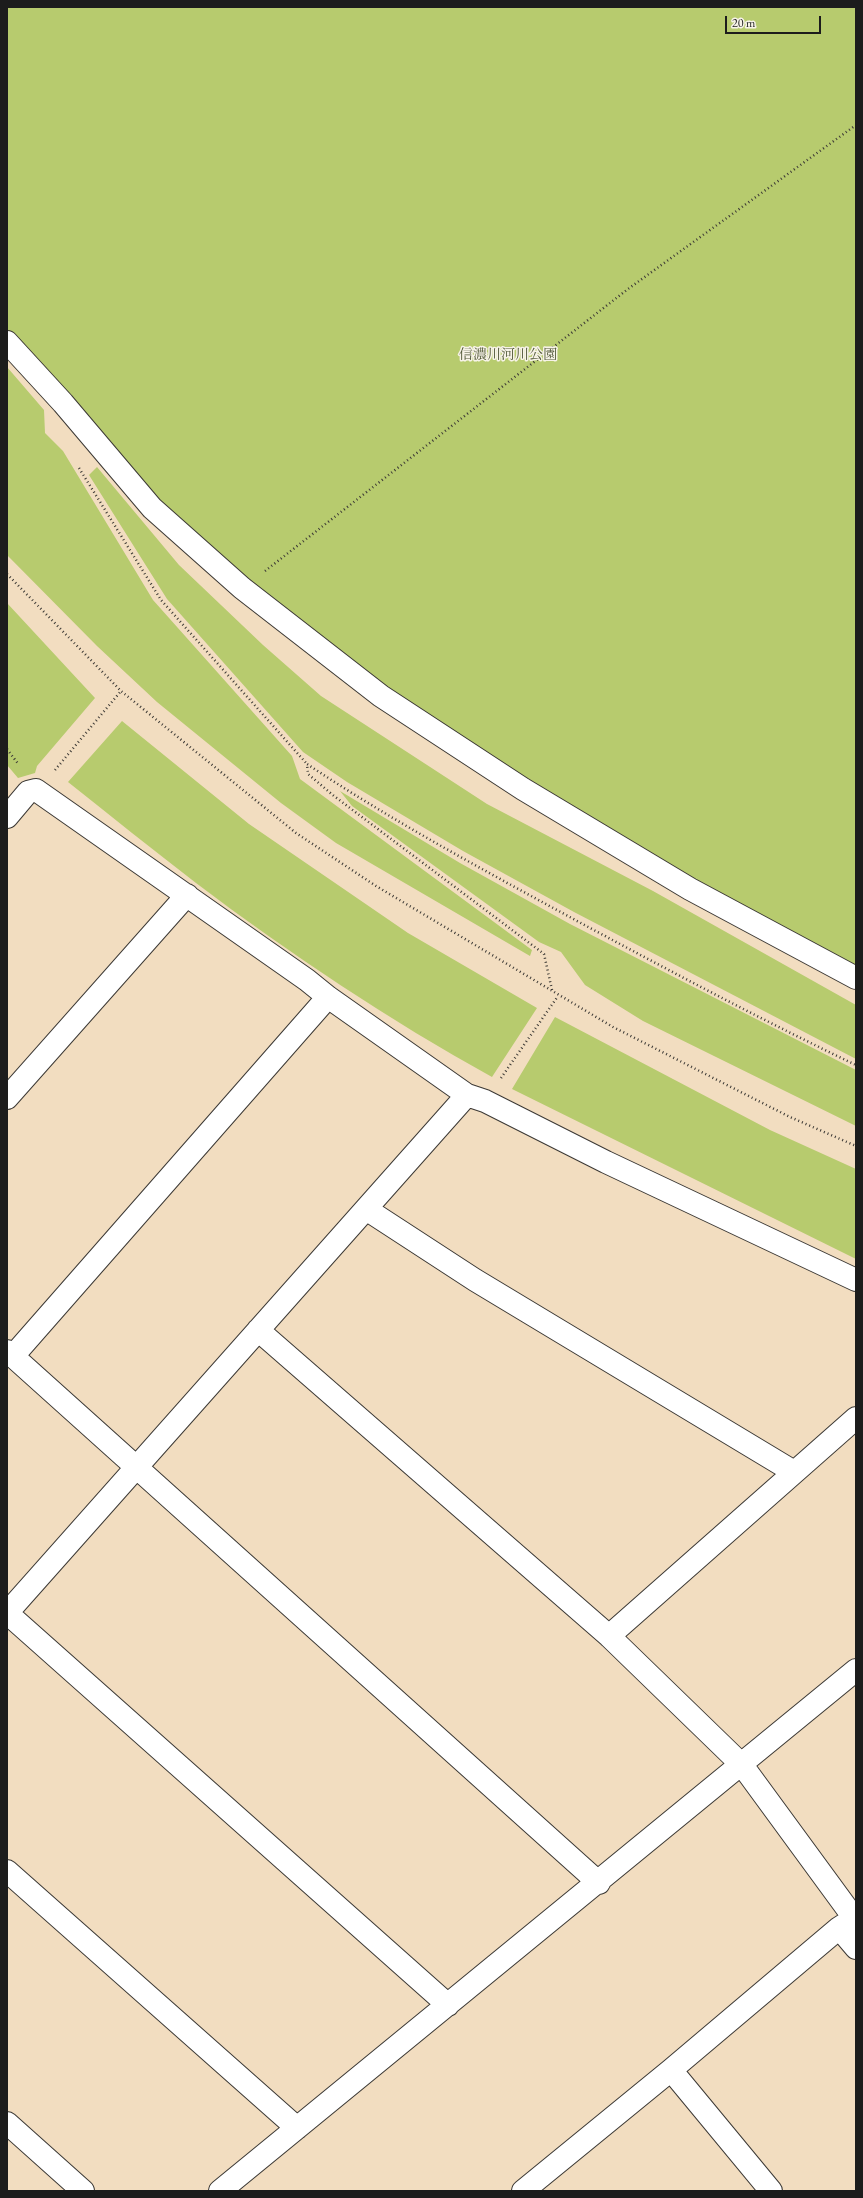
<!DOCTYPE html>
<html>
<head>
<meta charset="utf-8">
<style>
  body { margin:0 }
  #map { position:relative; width:863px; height:2198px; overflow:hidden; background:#f2ddc0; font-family:"EB Garamond",serif }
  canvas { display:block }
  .frame { position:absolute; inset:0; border:8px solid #1c1c1c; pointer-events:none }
  .scale { position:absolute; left:725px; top:16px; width:96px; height:18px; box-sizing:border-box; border:2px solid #1c1c1c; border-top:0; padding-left:5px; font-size:12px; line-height:14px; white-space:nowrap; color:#1c1c1c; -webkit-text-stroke:3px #f7f3e8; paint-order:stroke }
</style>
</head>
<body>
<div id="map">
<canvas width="863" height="2198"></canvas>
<div class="frame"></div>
<div class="scale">20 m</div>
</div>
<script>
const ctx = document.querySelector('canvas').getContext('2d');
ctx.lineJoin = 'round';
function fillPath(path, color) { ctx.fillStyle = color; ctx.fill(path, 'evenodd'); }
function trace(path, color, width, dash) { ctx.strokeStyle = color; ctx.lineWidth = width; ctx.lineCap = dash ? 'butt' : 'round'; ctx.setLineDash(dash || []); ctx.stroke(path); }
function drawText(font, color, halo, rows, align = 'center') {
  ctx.font = font + ' "EB Garamond","Noto Serif JP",serif'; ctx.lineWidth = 3; ctx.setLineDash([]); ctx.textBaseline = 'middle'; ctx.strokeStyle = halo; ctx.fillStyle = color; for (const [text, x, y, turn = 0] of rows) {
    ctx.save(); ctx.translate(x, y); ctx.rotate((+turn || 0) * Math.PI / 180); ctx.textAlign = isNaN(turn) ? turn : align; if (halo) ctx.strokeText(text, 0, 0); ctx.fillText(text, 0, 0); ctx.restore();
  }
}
const green = new Path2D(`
  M7,7h849v971l-333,-189 -281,-201 -235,-246z
  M7,367l37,43 1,23 18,18 90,149 139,156 8,23 232,171 -2,6 -194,-113 -55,-40 -124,-101 -60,-56 -90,-91z
  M97,467l82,98 84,80 58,51 166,108 166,87 203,114v54l-282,-147 -111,-61 -116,-69 -44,-30 -136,-153 -78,-124z
  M7,603l88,95 -58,68 -2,7 -17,5 -11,-13z
  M122,721l127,103 159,109 129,75 -45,69c-103,-57 -202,-123 -296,-194 -43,-33 -85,-67 -128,-101z
  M340,791l120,72 110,61 286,146v56l-213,-105 -58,-36 -24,-33 -22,-10 -187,-136z
  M555,1017l215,113 86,39v90l-344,-170z`);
const path = new Path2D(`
  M79,468l82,132 146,164
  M265,571l363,-282 228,-164
  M7,574l114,117 175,142 80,53 237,141 177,90 66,29
  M7,749l12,16
  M55,770l66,-79
  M552,990l-8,-36 -210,-158 -26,-22 -1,-10c87,58 180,108 272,158 91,49 183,98 277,143
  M501,1078l57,-82`);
const minor = new Path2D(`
  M7,342l56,61 89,105 90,80 139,108 142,93 167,100 166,89
  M7,817l21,-25 8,-2 271,190 21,17 139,98 18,6 121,61 250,118
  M7,1098l180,-203
  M366,1209l109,71 319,192
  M258,1330l351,306 133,129 112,153
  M7,1351l592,532
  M13,1356l315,-359
  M609,1636l247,-218
  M7,1871l290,257
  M839,1928l17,20
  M448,2005l-441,-392 460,-518
  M671,2070l100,121
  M7,2123l76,68
  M220,2191l636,-521
  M523,2191l148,-121 168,-142 17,-11`);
const parkNames = [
  ["信濃川河川公園",508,355]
];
fillPath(green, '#b7cb6e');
trace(minor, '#3c3935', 24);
trace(path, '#3c3935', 2.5, [1, 3]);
trace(minor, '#fff', 22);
drawText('14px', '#525939', '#f7f3e8', parkNames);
</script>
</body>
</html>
